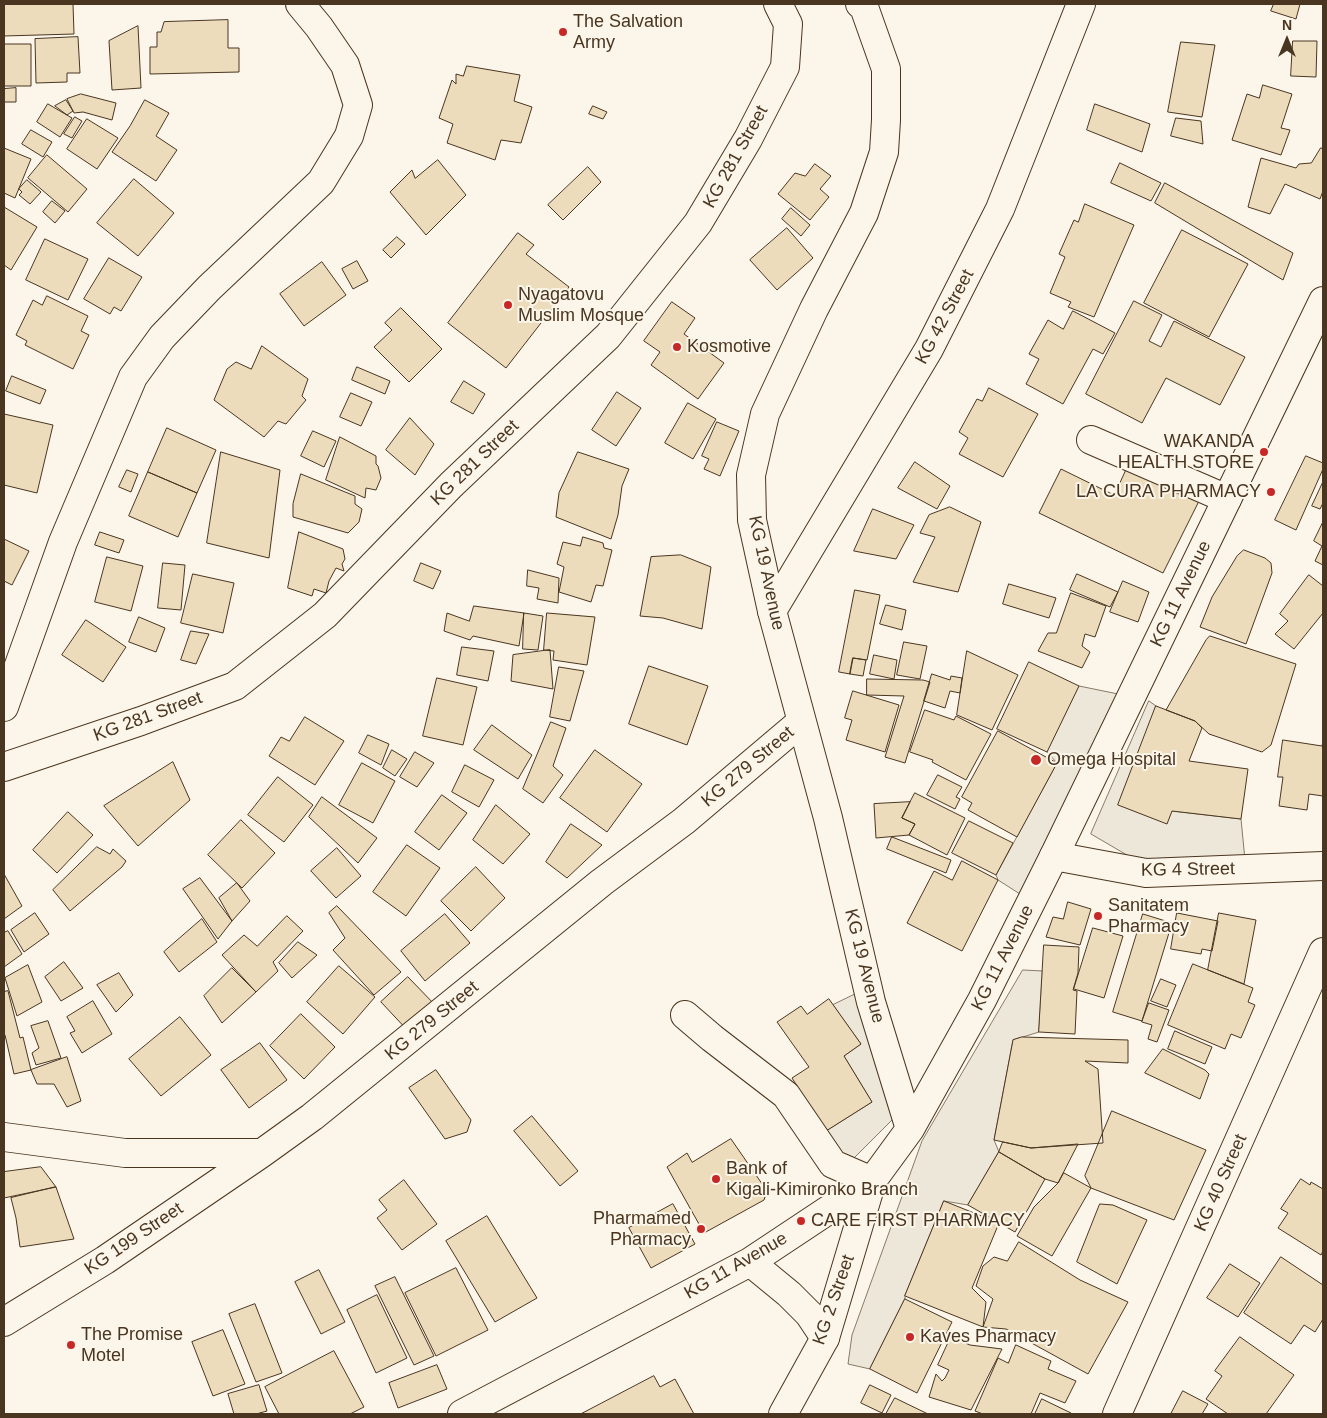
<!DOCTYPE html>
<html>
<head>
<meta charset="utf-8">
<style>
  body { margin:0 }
  #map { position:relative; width:1327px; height:1418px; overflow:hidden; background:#fbf6e9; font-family:Arial,sans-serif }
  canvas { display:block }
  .frame { position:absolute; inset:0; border:5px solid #4a3520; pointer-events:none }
  .north { position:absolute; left:1262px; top:15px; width:50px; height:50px; -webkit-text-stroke:4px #fbf6e9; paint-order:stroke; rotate:0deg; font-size:14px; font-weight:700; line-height:20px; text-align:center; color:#4a3520 }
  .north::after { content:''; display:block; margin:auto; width:18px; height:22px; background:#4a3520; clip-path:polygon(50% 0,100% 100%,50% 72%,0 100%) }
</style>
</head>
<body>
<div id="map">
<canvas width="1327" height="1418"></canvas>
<div class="frame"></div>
<div class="north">N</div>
</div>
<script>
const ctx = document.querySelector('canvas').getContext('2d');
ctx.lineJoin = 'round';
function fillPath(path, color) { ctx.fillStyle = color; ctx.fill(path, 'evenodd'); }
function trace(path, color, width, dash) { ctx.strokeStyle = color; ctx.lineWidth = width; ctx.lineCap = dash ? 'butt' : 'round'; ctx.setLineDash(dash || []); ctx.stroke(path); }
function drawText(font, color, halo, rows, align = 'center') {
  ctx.font = font + ' Arial,sans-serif'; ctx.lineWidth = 4; ctx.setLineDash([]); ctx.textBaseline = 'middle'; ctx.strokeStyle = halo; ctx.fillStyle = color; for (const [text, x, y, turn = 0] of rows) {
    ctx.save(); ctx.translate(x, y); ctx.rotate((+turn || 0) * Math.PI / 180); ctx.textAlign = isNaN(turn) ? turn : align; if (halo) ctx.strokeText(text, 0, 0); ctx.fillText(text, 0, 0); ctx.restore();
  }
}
const parking = new Path2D(`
  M1079,686l44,9 -103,199 -22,-14 -2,-5 61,-112 -10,-11z
  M1149,701l7,5 16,105 69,8 4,41 -68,4 -45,-6 -41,-24z
  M1023,970l20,1 -4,61 -26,8 -19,100 5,12 -31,53 -24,-4 -39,95v3l-35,70 -22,-5 4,-29 70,-194z
  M864,990l35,123 -49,49 -24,-23v-8l46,-29 -28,-46 17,-12 -28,-39z`);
const building = new Path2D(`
  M4,4h69l1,30 -70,2z
  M1274,4h26l-4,15 -25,-8z
  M228,20v28h11v24l-89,2v-27h7v-15h4l3,-10z
  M138,26l3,62 -29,2 -3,-49z
  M78,37l2,36h-13v9l-31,1 -1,-44z
  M1293,41h24l-1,36 -25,-1z
  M1181,42l34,3 -13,72 -34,-5z
  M4,44h27v42h-27z
  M467,66l53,9 -6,26 18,6 -11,36 -20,-3 -6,20 -48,-17 6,-19 -14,-6 13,-38 4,4v-10l7,2z
  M1263,85l29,9 -11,34 9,2 -9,25 -49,-15 15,-46 12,4z
  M16,88v14h-12v-13z
  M81,94l35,9 -4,17 -29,-8 -9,1 -7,-14z
  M66,100l7,11 -6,4 -12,-9z
  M145,100l24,13 -13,23 21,14 -21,31 -44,-29 18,-26z
  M48,104l24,14 -12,19 -23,-15z
  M1095,104l55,20 -8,28 -55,-22z
  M593,106l14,6 -4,7 -14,-5z
  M75,117l7,4 -10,17 -8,-4z
  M1176,118l25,3 2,23 -32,-8z
  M87,119l31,19 -21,31 -30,-20z
  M31,130l21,12 -9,15 -21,-13z
  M4,148l27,11 -16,39 -11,-5z
  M1321,148l2,1v42l-3,8 -35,-15 -15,30 -22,-7 13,-49 35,10 3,-4 12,-1z
  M47,155l40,34 -19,23 -40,-34z
  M438,160l28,35 -40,40 -36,-43 22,-22 3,8z
  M1120,163l41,20 -10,18 -40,-18z
  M815,164l16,12 -11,13 9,8 -19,23 -32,-26 17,-21 10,3z
  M588,167l13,15 -38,38 -15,-15z
  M134,179l40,34 -36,43 -41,-33z
  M27,180l14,12 -11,12 -11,-9 3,-3 -3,-3z
  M1165,183l128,70 -10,27 -128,-77z
  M52,201l13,10 -10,12 -12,-11z
  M1085,204l49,21 -40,92 -26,-10 3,-5 -21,-9 15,-36 -6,-3 15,-34 4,2z
  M4,207l33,20 -26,43 -7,-5z
  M791,208l19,17 -9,11 -19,-17z
  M787,228l26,30 -36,32 -27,-30z
  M1182,230l66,34 -39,73 -65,-34z
  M518,233l16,12 -8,9 43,33 -63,81 -58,-45z
  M397,237l8,7 -14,14 -8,-8z
  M45,239l43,20 -20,41 -42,-20z
  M109,258l33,19 -21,34 -7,-4 -4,7 -26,-15z
  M357,261l11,20 -15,8 -11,-20z
  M322,262l24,33 -42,31 -24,-32z
  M47,296l41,20 -7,15 8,4 -16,34 -48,-24 2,-4 -11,-6 17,-35 9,5z
  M1134,301l28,14 -13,26 12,6 13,-26 71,36 -25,48 -54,-27 -24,45 -56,-29z
  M672,302l23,16 -11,16 40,29 -26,36 -47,-34 9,-13 -16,-11z
  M401,308l41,41 -33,33 -35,-35 18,-17 -7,-7z
  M1073,311l42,22 -12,21 -10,-5 -30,55 -37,-20 13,-25 -10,-5 19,-34 15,9z
  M262,346l46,33 -6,17 4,4 -20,24 -8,-3 -14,16 -50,-37 13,-31 9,-7 15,7z
  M357,367l33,14 -5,13 -33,-14z
  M12,376l34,14 -6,14 -34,-13z
  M464,381l21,13 -12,20 -22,-12z
  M989,388l49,26 -35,63 -44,-23 9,-16 -9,-6 18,-33 5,2z
  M617,392l24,16 -25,38 -24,-16z
  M351,393l21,9 -11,24 -21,-9z
  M688,403l28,16 -23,40 -28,-16z
  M4,414l49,11 -16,68 -33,-8z
  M410,418l24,26 -19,31 -29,-25z
  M717,422l22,9 -19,45 -16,-7 5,-10 -7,-3z
  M167,428l49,22 -19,43 -49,-21z
  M313,431l23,10 -12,26 -23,-11z
  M340,437l36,19v8l2,2 3,12 -5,12 -10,-2 -1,10 -39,-18z
  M221,452l59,18 -11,88 -62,-15z
  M578,452l51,17 -7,17 -4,29 -7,24 -55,-22 3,-24z
  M1306,456l17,7v6l-27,61 -21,-10z
  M915,462l35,24 -13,23 -39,-21z
  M1128,466l71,35 -36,72 -124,-60 22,-44 53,26z
  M127,470l11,4 -7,18 -12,-5z
  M148,472l49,21 -19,44 -49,-21z
  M301,474l54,22v8l7,5 -3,13 -11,11 -55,-16v-13z
  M1323,482v21l-3,6 -8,-3z
  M950,507l31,15 -23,70 -45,-10 22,-45 -15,-4 9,-18z
  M873,509l41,16 -18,34 -42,-8z
  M1323,522v43l-8,-4 7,-15 -8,-5z
  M100,532l24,8 -5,13 -24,-8z
  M299,532l44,17 2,10 -3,5 2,7 -8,-3 -7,13 -3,12 -12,-4 -2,7 -24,-8z
  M583,537l20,6 1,5 8,2 -9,36 -7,-1 -5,17 -32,-10 5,-25 -7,-3 6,-22 17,4z
  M4,539l25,12 -17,34 -8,-4z
  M1244,550l21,8 6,5 1,10 -26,71 -46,-17 12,-30 25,-41z
  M681,555l30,12 -9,62 -39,-11 -23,-2 11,-59z
  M107,557l36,9 -12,45 -36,-9z
  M163,563l22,2 -4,45 -23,-2z
  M421,563l20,8 -8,18 -19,-8z
  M528,570l31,8 -1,25 -21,-4 2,-11 -12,-2z
  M193,574l41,9 -11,50 -42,-10z
  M1077,574l41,18 -8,15 -40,-17z
  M1309,575l14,11v27l-29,36 -19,-15 13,-13 -8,-7z
  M1123,581l26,11 -11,30 -28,-10z
  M1009,584l47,14 -7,20 -46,-14z
  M855,590l25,5 -13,65 -14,-2 -3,16 -11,-2z
  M1071,593l35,13 -11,31 -10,-3 -3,12 8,6 -8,16 -44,-17 10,-18h8z
  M886,605l20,5 -4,20 -22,-6z
  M474,606l50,7 -5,33 -46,-10 -3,4 -26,-9 3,-18 22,8z
  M524,613l19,3 -5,34 -15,-1z
  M547,613l48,4 -8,48 -34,-5 1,-9 -10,-1z
  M139,617l26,11 -9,24 -27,-10z
  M86,620l40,27 -23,35 -41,-27z
  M191,631l18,3 -13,30 -15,-4z
  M1210,636l86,28 -25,81 -9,7 -53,-18 -14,-13 -29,-11 40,-70z
  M904,642l23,4 -7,33 -23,-4z
  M462,647l32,4 -6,30 -31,-6z
  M550,650l3,39 -42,-8 2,-26z
  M967,651l51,24 -26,55 -35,-15z
  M874,655l23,5 -3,19 -24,-5z
  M853,658l13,2 -3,16 -13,-2z
  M1029,662l50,24 -32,66 -50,-23z
  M649,666l59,20 -21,59 -58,-21z
  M559,667l25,4 -14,50 -20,-4z
  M932,674l18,6 1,-4 11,2 -2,15 -10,-2 -5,17 -21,-7z
  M437,678l40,9 -14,58 -40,-9z
  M867,679l56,1 7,2 -25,81 -20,-6 19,-61 -37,-1z
  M853,691l46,14 -14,47 -39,-12 6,-20 -7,-2z
  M1156,706l39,15 7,7 -13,33 59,8 -7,50 -69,-8 -5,13 -49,-19z
  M925,710l29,10 2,-4 35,18 -25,46 -34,-18 1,-2 -23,-8z
  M305,717l39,24 -29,44 -46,-29 12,-19 8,4z
  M551,722l15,6 -13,38 10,9 -20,28 -20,-14z
  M492,725l40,30 -14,24 -44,-29z
  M998,731l59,32 -40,74 -49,-27 4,-7 -10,-6z
  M368,735l21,9 -8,21 -22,-12z
  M1283,740l39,6 1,-5v55l-14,-2 -2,16 -28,-4 4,-29h-5z
  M392,750l15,9 -12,17 -12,-8z
  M595,750l47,34 -35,48 -47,-34z
  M415,752l19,11 -17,24 -17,-10z
  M173,762l17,38 -52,46 -34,-40z
  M362,763l33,18 -22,42 -34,-18z
  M465,765l29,15 -15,27 -27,-15z
  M938,775l24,12 -6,10 4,2 -5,10 -28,-14z
  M278,777l35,28 -29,37 -36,-27z
  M915,793l50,25 -18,37 -38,-20 6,-11 -13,-6z
  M442,795l25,18 -28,37 -24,-18z
  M322,797l55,41 -19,25 -49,-46z
  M910,802l-8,16 13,6 -6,11 -33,3 -2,-34z
  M496,805l34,29 -27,30 -30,-24z
  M68,812l25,23 -36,38 -24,-23z
  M241,820l34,33 -33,35 -34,-33z
  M969,821l44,22 -17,32 -44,-22z
  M571,824l31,21 -35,33 -21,-16z
  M892,837l59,23 -5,13 -59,-24z
  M407,845l33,23 -34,48 -33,-24z
  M97,847l13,7 3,-5 13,12 -4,6 -52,44 -17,-21z
  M337,848l24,28 -25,22 -25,-27z
  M962,861l36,19 -36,71 -55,-28 27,-52 18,9z
  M476,867l29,31 -34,33 -30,-30z
  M4,874l18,32 -18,13z
  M200,878l32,43 -14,18 -35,-50z
  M237,883l13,18 -18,20 -13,-23z
  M1068,902l23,7 -11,36 -34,-8 7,-20 10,2z
  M337,906l64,66 -27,23 -41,-45 12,-12 -16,-25z
  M35,913l14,21 -25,18 -13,-22z
  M1177,913l41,8 -6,30 -10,-2 -1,5 -30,-5z
  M1219,913l37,7 -12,64 -36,-14z
  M445,914l25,29 -45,38 -24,-30z
  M1143,914l29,9 -30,98 -29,-9z
  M287,916l16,15 -30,31 5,9 -22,21 -34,-37 22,-20 13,11z
  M202,919l15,23 -38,30 -15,-20z
  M1093,928l30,8 -19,62 -30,-9z
  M8,931l14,23 -18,13v-34z
  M298,942l19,13 -25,23 -13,-15z
  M1044,945l35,2 -1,26 -5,17 4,1 -2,43 -36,-2z
  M64,962l19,26 -22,13 -16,-24z
  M1193,964l60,24 -5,14 7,3 -14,33 -10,-4 -6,15 -57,-24z
  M28,965l14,37 -25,14 -12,-38z
  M339,966l36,31 -32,37 -36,-32z
  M232,968l24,24 -34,31 -18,-27z
  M119,973l14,22 -17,17 -19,-27z
  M408,977l29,30 -27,26 -29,-31z
  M1161,979l15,6 -9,22 -16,-6z
  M8,991l12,47 3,-1 8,33 -17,4 -9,-39h-1v-43z
  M829,999l32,45 -17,12 28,46 -46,29 -34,-53 17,-11 -32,-45 24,-16 6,8z
  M93,1001l19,33 -30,19 -12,-20 5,-2 -8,-14z
  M1149,1003l20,7 -12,32 -9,-3 4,-14 -10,-3z
  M301,1014l34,33 -31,32 -34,-33z
  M180,1017l31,38 -50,41 -32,-37z
  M48,1021l13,37 -25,7 -4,-12 7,-5 -8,-22z
  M1175,1031l37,16 -7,17 -37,-15z
  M1022,1037l106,3v23l-43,-2 13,8 5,74 -72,5 -37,-8 19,-100z
  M260,1043l27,37 -38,28 -28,-38z
  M1163,1049l42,21 4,4 -9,25 -55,-26z
  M67,1057l14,44 -14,6 -13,-23h-17l-6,-14z
  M436,1070l35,50 -4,12 -22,7 -36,-51z
  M1112,1111l94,39 -32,70 -83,-32 -6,-12z
  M532,1116l46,55 -18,15 -46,-55z
  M731,1139l36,52 -3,9 -60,33 -37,-66 20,-14 5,9z
  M1003,1142l28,6 47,-4 -20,39 -13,-4 -46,-27z
  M999,1152l46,27 -30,53 -47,-27z
  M41,1167l15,20 -52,11v-26z
  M1064,1173l27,15 -39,68 -35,-20 17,-29 24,-24z
  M1301,1179l9,6 1,-3 12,7v62l-2,4 -43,-27 10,-15 -7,-4z
  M404,1180l33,44 -35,26 -25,-32 10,-8 -8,-10z
  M56,1187l18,52 -54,8 -4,-29 -5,-20z
  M944,1201l55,22 -27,65 14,14 -3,25 -78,-31z
  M673,1204l22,40 -44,24 -22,-40z
  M1100,1204l13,1 34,15 -30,64 -40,-22z
  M487,1216l50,82 -42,24 -49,-81z
  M1019,1242l61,38 48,22 -40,72 -82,-45 -23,-2 10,-28 -17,-13 7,-20 11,-9 13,4z
  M1281,1257l42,28v34l-8,13 -11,-7 -13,19 -47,-31z
  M1230,1264l30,19 -22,34 -31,-19z
  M456,1268l32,62 -52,26 -31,-63z
  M319,1270l26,52 -24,12 -26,-52z
  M395,1277l39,79 -20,9 -39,-79z
  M377,1295l30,63 -31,15 -29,-63z
  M905,1299l47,23 -35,71 -47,-24z
  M255,1304l27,69 -26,9 -27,-68z
  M223,1330l22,54 -32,12 -21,-54z
  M951,1337l19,8 32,4 -31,61 -42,-13 7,-23 6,7 3,-3 4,-8 -11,-5z
  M1240,1337l54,38 -28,39h-38l-22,-15 16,-23 -7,-5z
  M1016,1345l35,16 -3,8 28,12 -11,22 -25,-10 -9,21h-48l-8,-3 23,-53 10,5z
  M334,1351l30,56 -14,7h-71l-14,-27z
  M437,1365l10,24 -49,19 -9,-25z
  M654,1376l6,11 15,-8 19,35h-113z
  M259,1385l8,26 -11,3h-22l-6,-20z
  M870,1385l21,10 -9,18 -21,-10z
  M1183,1391l25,13 -6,10h-31z
  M895,1398l33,16h-42z
  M1042,1399l29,14 -1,1h-35z`);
const minor = new Path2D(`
  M1091,440l136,59
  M772,611l157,-262 71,-140 81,-205
  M4,707l59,-165 70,-165 29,-40 47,-49 112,-106 28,-46 9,-31 -13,-40 -26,-38 -19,-23
  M4,767l137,-46 94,-35 90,-71 126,-130 157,-149 90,-113 50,-84 37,-72 3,-43 -10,-20
  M1054,856l92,17 177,-7
  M685,1015l27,23 74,57 47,69 39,17 -47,157 -42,76
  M4,1137l121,16h137l50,-36 290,-235 82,-61 117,-99
  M4,1322l101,-62 157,-107
  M1117,1414l206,-462`);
const major = new Path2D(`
  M860,4l4,3 22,62v51l-2,32 -20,61 -50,96 -49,105 -14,61 1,45 20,91 56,207 43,184 39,127
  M750,1262l39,32 20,20 16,24
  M462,1414l288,-152 122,-81 38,-52 72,-129 72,-144 269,-555`);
const markers = [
  [563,32,5,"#c62828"],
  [508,305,5,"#c62828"],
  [677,347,5,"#c62828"],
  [1264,452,5,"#c62828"],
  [1271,492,5,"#c62828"],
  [1036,760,6,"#c62828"],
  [1098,916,5,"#c62828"],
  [716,1179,5,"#c62828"],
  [801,1221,5,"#c62828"],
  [701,1229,5,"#c62828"],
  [910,1337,5,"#c62828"],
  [71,1345,5,"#c62828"]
];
const poiNames = [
  ["The Salvation",573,22],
  ["Army",573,43],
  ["Nyagatovu",518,295],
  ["Muslim Mosque",518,316],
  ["Kosmotive",687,347],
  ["WAKANDA",1254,442,"right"],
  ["HEALTH STORE",1254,463,"right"],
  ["LA CURA PHARMACY",1261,492,"right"],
  ["Omega Hospital",1047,760],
  ["Sanitatem",1108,906],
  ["Pharmacy",1108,927],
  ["Bank of",726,1169],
  ["Kigali-Kimironko Branch",726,1190],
  ["Pharmamed",691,1219,"right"],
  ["Pharmacy",691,1240,"right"],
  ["CARE FIRST PHARMACY",811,1221],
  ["The Promise",81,1335],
  ["Motel",81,1356],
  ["Kaves Pharmacy",920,1337]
];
const streetNames = [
  ["KG 281 Street",736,157,-61],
  ["KG 42 Street",945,317,-62],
  ["KG 281 Street",475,463,-44],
  ["KG 19 Avenue",766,573,78],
  ["KG 11 Avenue",1181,594,-64],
  ["KG 281 Street",148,717,-20],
  ["KG 279 Street",748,767,-40],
  ["KG 4 Street",1188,870,-1],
  ["KG 11 Avenue",1003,958,-63],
  ["KG 19 Avenue",864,966,76],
  ["KG 279 Street",432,1021,-39],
  ["KG 40 Street",1221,1183,-66],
  ["KG 199 Street",134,1239,-34],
  ["KG 11 Avenue",736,1266,-30],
  ["KG 2 Street",834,1300,-71]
];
fillPath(parking, '#ede7d9');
trace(parking, '#887966', 1);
fillPath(building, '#ecdcbc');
trace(building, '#4a3520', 1);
trace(minor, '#4a3520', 30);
trace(major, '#4a3520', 30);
trace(minor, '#fbf6e9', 28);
trace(major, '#fbf6e9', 28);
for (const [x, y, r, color] of markers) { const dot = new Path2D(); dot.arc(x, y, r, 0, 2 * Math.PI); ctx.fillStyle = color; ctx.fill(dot); trace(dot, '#fbf6e9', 2); }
drawText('18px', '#4a3520', '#fbf6e9', poiNames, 'left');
drawText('18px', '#4a3520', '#fbf6e9', streetNames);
</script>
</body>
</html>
